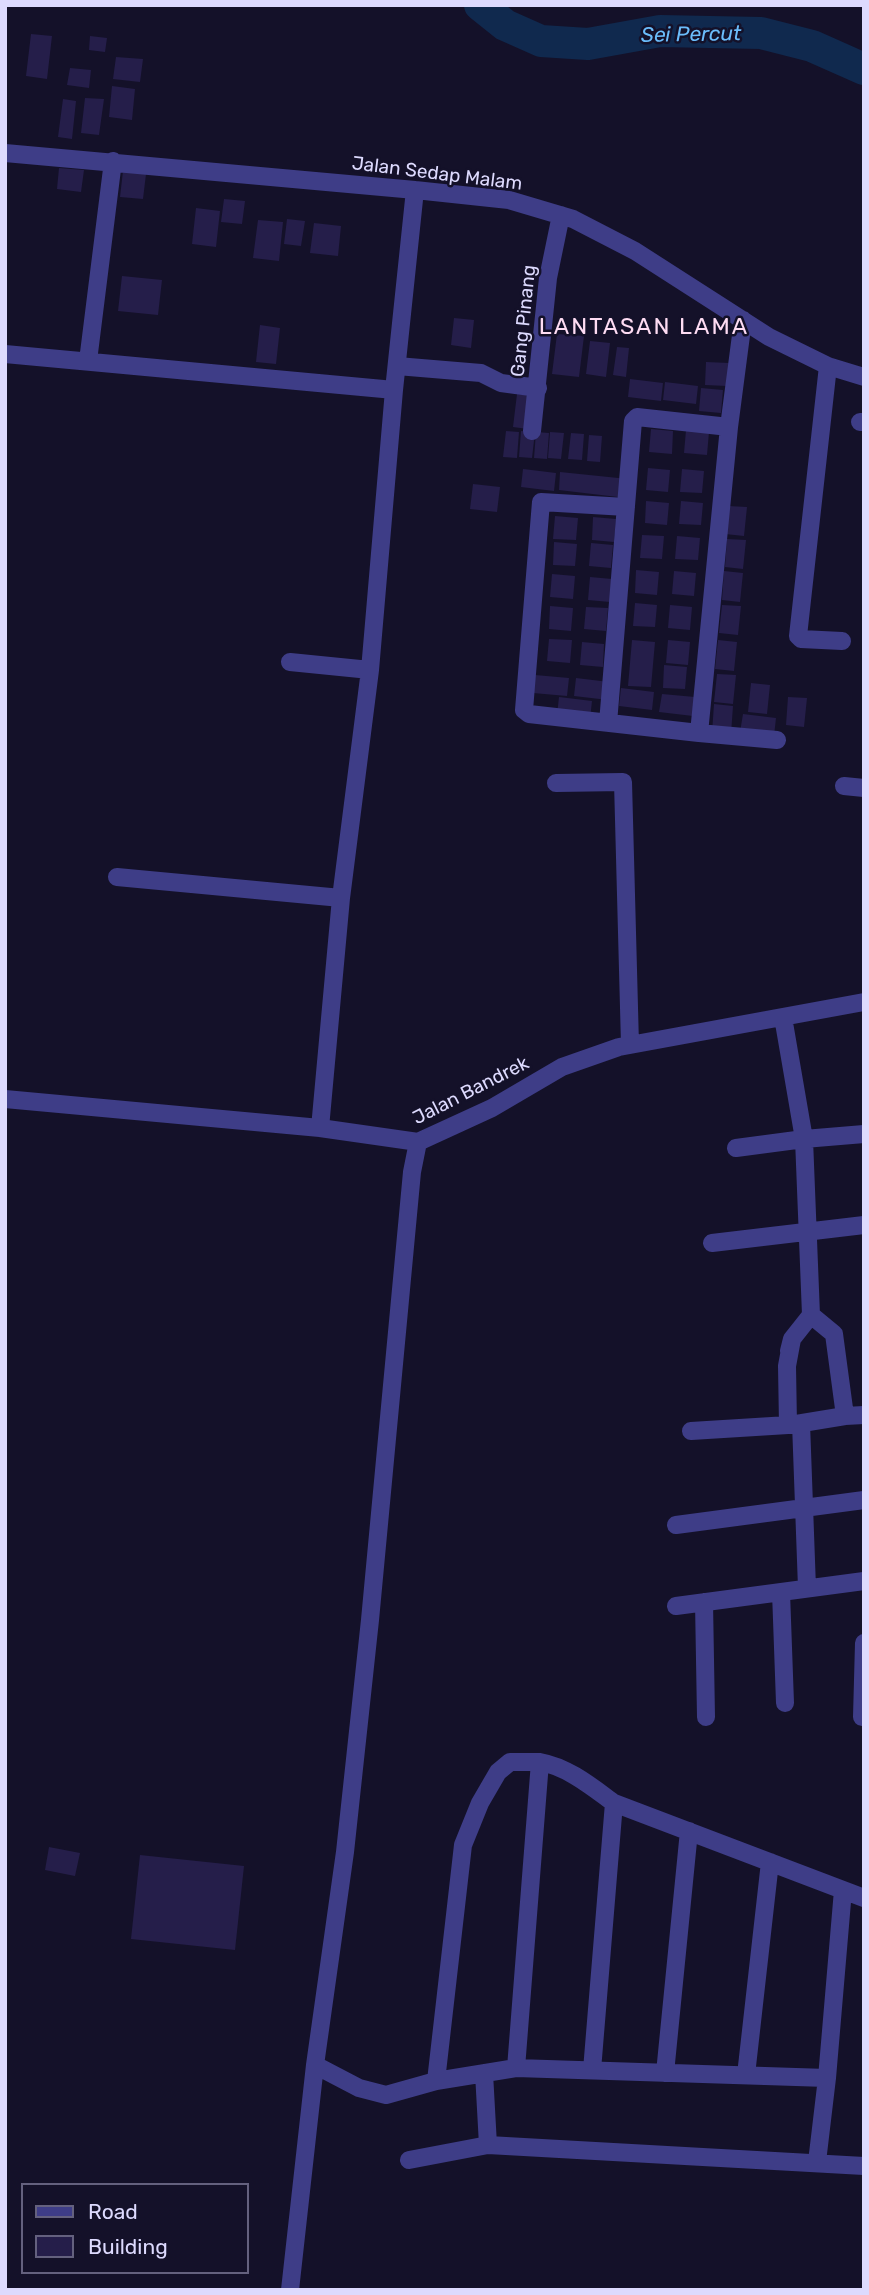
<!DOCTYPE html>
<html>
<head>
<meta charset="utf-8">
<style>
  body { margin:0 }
  #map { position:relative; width:869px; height:2295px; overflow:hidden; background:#141129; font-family:Rubik,sans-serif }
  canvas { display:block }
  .frame { position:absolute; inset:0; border:7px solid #dddafe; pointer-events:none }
  .legend { position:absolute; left:21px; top:2183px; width:228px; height:91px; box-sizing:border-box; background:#141129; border:2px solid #64617e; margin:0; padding:9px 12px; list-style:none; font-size:21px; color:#dddafe }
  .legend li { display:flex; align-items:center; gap:14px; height:35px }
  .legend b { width:35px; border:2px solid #64617e }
</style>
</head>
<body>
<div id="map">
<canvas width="869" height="2295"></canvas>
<div class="frame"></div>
<ul class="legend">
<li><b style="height:9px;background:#3e3d87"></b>Road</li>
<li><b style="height:19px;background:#251e4a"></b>Building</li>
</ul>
</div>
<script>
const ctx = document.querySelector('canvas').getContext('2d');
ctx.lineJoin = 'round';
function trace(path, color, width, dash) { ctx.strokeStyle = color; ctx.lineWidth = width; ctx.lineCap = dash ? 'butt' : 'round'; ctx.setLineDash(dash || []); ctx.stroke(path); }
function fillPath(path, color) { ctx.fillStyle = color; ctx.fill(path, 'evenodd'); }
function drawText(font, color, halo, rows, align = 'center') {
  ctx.font = font + ' Rubik,sans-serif'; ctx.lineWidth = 5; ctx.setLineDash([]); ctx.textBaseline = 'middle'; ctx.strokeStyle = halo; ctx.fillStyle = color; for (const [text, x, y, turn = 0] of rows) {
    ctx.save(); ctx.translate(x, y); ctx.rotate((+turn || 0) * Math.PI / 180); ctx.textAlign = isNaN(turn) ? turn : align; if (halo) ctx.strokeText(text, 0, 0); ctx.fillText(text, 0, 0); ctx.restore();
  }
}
const river = new Path2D(`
  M480,5l25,20 36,16 47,3 72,-13 101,2 51,13 52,23`);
const building = new Path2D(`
  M31,34l21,2 -5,43 -21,-3z
  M90,36l17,2 -2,14 -16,-2z
  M116,57l27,2 -3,23 -27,-3z
  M70,68l21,2 -2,18 -22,-3z
  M112,86l23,3 -3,31 -23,-3z
  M85,98l19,1 -5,36 -18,-2z
  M63,99l13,2 -4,38 -14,-2z
  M59,168l25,2 -3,22 -24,-3z
  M123,171l23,3 -3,25 -23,-2z
  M224,199l21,2 -3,23 -21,-2z
  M196,208l24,3 -4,36 -24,-3z
  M287,219l18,2 -4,25 -17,-2z
  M258,220l25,2 -4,39 -26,-3z
  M314,223l27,3 -3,30 -28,-3z
  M122,276l40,4 -4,35 -40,-4z
  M454,318l20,2 -3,28 -20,-3z
  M260,325l20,3 -4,36 -20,-2z
  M557,334l27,2 -5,41 -27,-3z
  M590,341l20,2 -4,34 -20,-3z
  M617,347l12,1 -3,29 -13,-2z
  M706,362l23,1 -2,23 -22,-1z
  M630,379l33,4 -2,18 -33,-4z
  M665,382l33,4 -2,18 -33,-4z
  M701,388l22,2 -2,23 -22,-2z
  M517,394l15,2 -4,33 -15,-2z
  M651,429l22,2 -1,23 -23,-2z
  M686,430l23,2 -2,23 -23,-2z
  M506,431l13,1 -2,26 -14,-1z
  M521,431l14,1 -3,26 -13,-1z
  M536,432l13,1 -2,26 -13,-1z
  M550,432l14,1 -3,26 -13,-1z
  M571,433l13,1 -2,26 -14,-1z
  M589,435l13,1 -2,26 -13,-1z
  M648,468l22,2 -2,22 -22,-2z
  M523,469l33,4 -2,18 -33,-4z
  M682,469l22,2 -2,22 -22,-1z
  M560,472l68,7 -2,19 -67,-8z
  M473,484l27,3 -3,25 -27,-3z
  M646,501l23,2 -2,22 -22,-2z
  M681,501l22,2 -2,22 -22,-1z
  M728,506l19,1 -3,29 -19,-2z
  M555,516l23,2 -2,22 -23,-1z
  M593,517l23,2 -2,23 -22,-2z
  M642,535l22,1 -2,23 -22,-1z
  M677,536l23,2 -2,22 -23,-1z
  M727,539l19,1 -3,29 -18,-2z
  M554,542l23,2 -2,22 -22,-1z
  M591,543l22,2 -2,23 -22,-2z
  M636,570l23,2 -2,23 -22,-2z
  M674,571l22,2 -2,23 -22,-2z
  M724,571l19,2 -3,29 -18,-2z
  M552,574l23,2 -2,23 -23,-2z
  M590,577l22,2 -2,23 -22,-2z
  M635,603l22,2 -2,22 -22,-1z
  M670,605l22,2 -2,23 -22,-2z
  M722,605l19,1 -3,29 -19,-2z
  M550,606l23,2 -2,23 -22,-2z
  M586,607l22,1 -2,23 -22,-2z
  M549,639l23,1 -2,23 -23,-2z
  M632,640l23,2 -4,45 -23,-1z
  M668,640l22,2 -2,23 -22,-2z
  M718,640l19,2 -3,29 -19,-2z
  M582,642l22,2 -1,23 -23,-2z
  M664,665l23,2 -2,22 -22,-1z
  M717,674l19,1 -3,29 -19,-2z
  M535,675l34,3 -2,18 -34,-3z
  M576,678l33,4 -1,18 -34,-4z
  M751,683l19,2 -3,29 -19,-2z
  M621,688l33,4 -2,18 -33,-4z
  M662,694l33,3 -2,19 -34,-4z
  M559,697l33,4 -2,18 -33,-4z
  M788,697l19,1 -3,29 -18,-2z
  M714,704l19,2 -2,28 -19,-1z
  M743,714l33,4 -2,18 -34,-4z
  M49,1847l31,6 -5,23 -30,-6z
  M140,1855l104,11 -9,84 -104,-11z`);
const street = new Path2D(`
  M5,153l410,37 94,10 64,19 62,32 134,86 59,29 36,11
  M5,354l389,36
  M88,361l25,-200
  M397,366l84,7 20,10 37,5
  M828,366l-30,270 3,3 41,2
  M860,422h4
  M532,431l16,-153 13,-63
  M626,507l-85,-5 -17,208 5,4 170,19 30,-306 14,-107
  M290,662l80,8
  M608,723l25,-302 4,-4 92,10
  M699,733l78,7
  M556,783l67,-1 7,263
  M844,786l20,2
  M117,877l224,21
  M783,1017l21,122 60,-5
  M5,1099l315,29 98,14 74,-34 70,-41 57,-20 245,-45
  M320,1128l21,-230 29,-228 24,-280 21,-200
  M736,1148l68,-9 7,176 -19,24
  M712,1243l152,-18
  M811,1315l23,19 11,82 19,-1
  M801,1423l6,165
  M790,1425l55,-9
  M691,1431l97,-6 -1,-59 5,-27 -3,12
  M676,1525l188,-25
  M781,1592l4,111
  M704,1602l2,115
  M676,1606l188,-25
  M862,1717l2,-74
  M315,2065l44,23 27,7 50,-14 80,-13 311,10
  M516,2068l24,-306c28,5 52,25 74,41l250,95
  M592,2070l22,-267
  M484,2073l4,72 376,21
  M665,2073l24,-242
  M746,2075l24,-213
  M436,2081l27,-236 17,-42 18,-31 12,-10h30
  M409,2160l79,-15
  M817,2162l10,-84 16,-188
  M290,2290l25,-225 30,-213 25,-232 42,-448 6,-30`);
const streetNames = [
  ["Jalan Sedap Malam",437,174,7],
  ["Gang Pinang",524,321,-84],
  ["Jalan Bandrek",471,1091,-27]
];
const waterNames = [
  ["Sei Percut",691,35,-1]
];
const quarterNames = [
  ["LANTASAN LAMA",644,327]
];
trace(river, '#10294e', 32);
fillPath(building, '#251e4a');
trace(street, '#3e3d87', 18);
drawText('19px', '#dddafe', '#141129', streetNames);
drawText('italic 21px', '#6bbdfb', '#141129', waterNames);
ctx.letterSpacing = '2px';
drawText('23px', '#fedcf3', '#141129', quarterNames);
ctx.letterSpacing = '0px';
</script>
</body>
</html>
